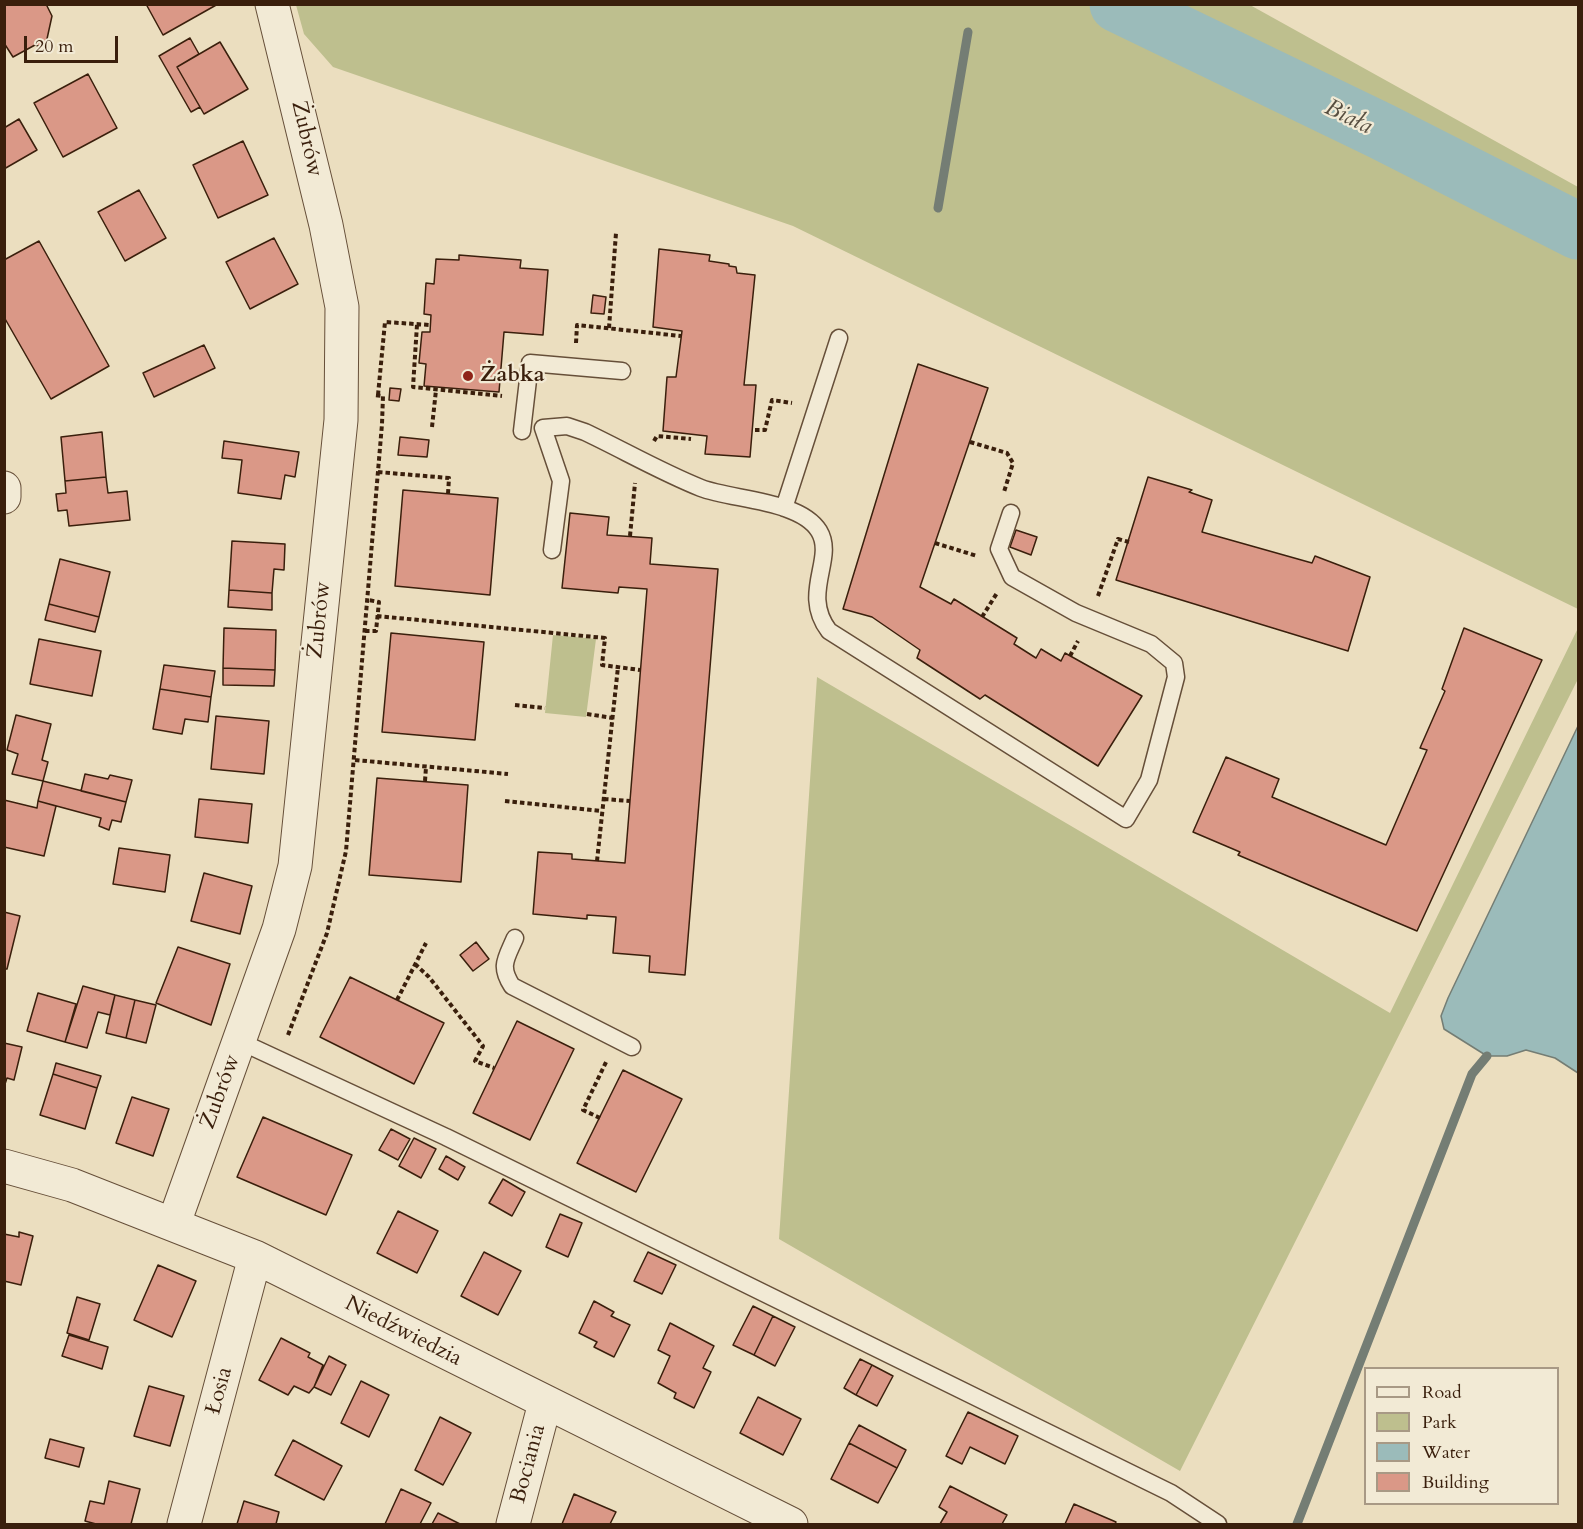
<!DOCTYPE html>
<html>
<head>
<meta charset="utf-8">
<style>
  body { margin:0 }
  #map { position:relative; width:1583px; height:1529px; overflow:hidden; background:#ebdebf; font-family:Cardo,serif }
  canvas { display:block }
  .frame { position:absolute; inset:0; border:6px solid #3a1f0c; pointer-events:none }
  .legend { position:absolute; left:1364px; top:1367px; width:195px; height:138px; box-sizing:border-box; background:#f2ead5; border:2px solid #a89985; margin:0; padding:8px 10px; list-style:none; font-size:18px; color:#3a1f0c }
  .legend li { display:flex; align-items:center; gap:12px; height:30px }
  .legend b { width:30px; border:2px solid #a89985 }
  .scale { position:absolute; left:24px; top:36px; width:94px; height:27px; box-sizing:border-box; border:3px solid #3a1f0c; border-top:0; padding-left:8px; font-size:18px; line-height:21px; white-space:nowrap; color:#3a1f0c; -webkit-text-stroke:4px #f2ead5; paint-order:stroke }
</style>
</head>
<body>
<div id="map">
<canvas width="1583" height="1529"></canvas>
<div class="frame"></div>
<ul class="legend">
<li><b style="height:8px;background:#f2ead5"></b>Road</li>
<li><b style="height:16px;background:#bebf8e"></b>Park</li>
<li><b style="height:16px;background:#9bbbba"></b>Water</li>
<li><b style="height:16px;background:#da9887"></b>Building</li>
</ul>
<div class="scale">20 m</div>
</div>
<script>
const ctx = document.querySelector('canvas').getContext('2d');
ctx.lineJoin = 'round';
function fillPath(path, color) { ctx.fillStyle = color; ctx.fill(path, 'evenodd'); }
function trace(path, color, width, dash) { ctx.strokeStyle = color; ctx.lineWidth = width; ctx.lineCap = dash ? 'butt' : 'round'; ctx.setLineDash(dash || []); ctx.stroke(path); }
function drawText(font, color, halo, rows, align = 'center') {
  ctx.font = font + ' Cardo,serif'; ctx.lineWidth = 4.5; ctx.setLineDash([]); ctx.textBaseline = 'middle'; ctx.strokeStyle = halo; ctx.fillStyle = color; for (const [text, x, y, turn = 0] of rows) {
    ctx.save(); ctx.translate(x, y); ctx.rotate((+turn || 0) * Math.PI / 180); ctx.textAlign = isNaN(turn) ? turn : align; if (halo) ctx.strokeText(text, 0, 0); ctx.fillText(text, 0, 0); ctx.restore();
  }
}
const green = new Path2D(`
  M296,5h954l328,182v422l-785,-383 -460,-159 -29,-33z
  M1578,628v51l-398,792 -401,-232 38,-562 573,336z
  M553,635l43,4 -10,78 -41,-4z`);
const water = new Path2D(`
  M1578,726v347l-23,-15 -29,-8 -19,6h-20l-43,-27 -3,-13 7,-18z`);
const stream = new Path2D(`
  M938,208l30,-176
  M1297,1524l175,-450 15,-18`);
const river = new Path2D(`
  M1118,4l263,127 197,100`);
const building = new Path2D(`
  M4,4h42l6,12 -7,32 -10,-3 -22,12 -9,-14z
  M146,4h72l-55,31z
  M190,38l9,16 -22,13 23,40 -9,5 -32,-56z
  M220,42l28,47 -44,25 -27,-47z
  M88,74l29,54 -54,29 -29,-54z
  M19,119l18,31 -33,19v-41z
  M243,141l25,54 -50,23 -25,-53z
  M139,190l27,48 -41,23 -27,-49z
  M274,238l24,46 -48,25 -24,-47z
  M39,241l70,125 -58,33 -47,-82v-57z
  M659,249l51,6 -1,6 20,3v2l7,1 1,6 18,2 -11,110h12l-6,72 -45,-3 2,-18 -44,-5 4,-54h9l6,-46 -29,-4z
  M459,255l62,5 -1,8 28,2 -5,65 -39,-3 -5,60 -75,-6 2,-22 -7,-1 3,-31h8l1,-17 -7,-1 2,-31 8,1 2,-25 23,1z
  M593,295l13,2 -2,17 -13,-1z
  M204,345l11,23 -61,29 -11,-24z
  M918,364l70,24 -68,199 31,17 3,-5 63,39 -3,6 22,14 5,-9 20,12 4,-8 77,43 -44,70 -113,-71 -5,4 -63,-41 3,-8 -48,-33 -29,-8z
  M390,388l11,1 -2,12 -10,-1z
  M102,432l4,45 -41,4 -4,-44z
  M400,437l29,3 -2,17 -29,-2z
  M224,441l75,11 -4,25 -10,-2 -4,24 -43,-6 4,-33 -20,-2z
  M106,477l2,16 19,-2 3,29 -61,6 -2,-16 -9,1 -2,-17 10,-1 -1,-12z
  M1148,477l44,13 -3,2 23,8 -10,32 110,31 3,-7 55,21 -22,74 -232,-71z
  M403,490l95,8 -8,97 -95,-9z
  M570,513l39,4 -2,18 45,3 -2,26 68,5 -33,406 -36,-3 1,-16 -37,-3 3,-36 -29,-2v4l-54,-5 5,-62 34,2v5l53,4 22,-274 -28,-2 -1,6 -56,-5z
  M1016,530l21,7 -6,18 -21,-8z
  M232,541l53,3 -1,26 -10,-1 -2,24 -43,-3z
  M60,559l50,13 -11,45 -50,-13z
  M229,590l43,3v17l-44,-3z
  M49,604l50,13 -4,15 -50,-12z
  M224,628l52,2 -1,40 -52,-2z
  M1464,628l78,32 -125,271 -179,-76 2,-3 -47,-20 33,-75 53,22 -7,18 114,48 41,-95 -7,-2 25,-57 -3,-2z
  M391,633l93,9 -9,98 -93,-8z
  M39,639l62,12 -9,45 -62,-12z
  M164,665l51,6 -4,26 -51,-8z
  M223,668l52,2 -1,16 -51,-1z
  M160,689l51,8 -3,25 -23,-3 -3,15 -29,-5z
  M16,715l35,9 -9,36 6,2 -5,19 -31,-7 6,-20 -11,-4z
  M216,716l53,5 -5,53 -53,-5z
  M85,774l23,5 2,-4 22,5 -6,22 -45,-11z
  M377,778l91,7 -7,97 -92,-7z
  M43,781l83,21 -5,20 -9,-2 -3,10 -10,-4 2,-8 -63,-17z
  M199,799l53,5 -4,39 -53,-6z
  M4,800l33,8 1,-7 18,5 -12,50 -40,-9z
  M119,848l51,7 -5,37 -52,-8z
  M204,873l48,13 -12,48 -49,-13z
  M4,912l16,4 -13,53h-3z
  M476,942l13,17 -16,12 -13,-16z
  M178,947l52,17 -19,61 -55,-22z
  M350,977l94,46 -30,61 -94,-47z
  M83,986l32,9 -5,20 -12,-3 -11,36 -22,-6z
  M38,993l38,11 -11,38 -38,-11z
  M115,995l20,5 -9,38 -20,-5z
  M135,1000l21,5 -10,38 -20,-5z
  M517,1021l57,28 -44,91 -57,-27z
  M4,1043l18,4 -8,33 -7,-2 -3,9z
  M56,1063l45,13 -4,12 -44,-14z
  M623,1070l59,29 -46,93 -59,-29z
  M53,1074l44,14 -12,41 -45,-14z
  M132,1097l37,12 -16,47 -37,-13z
  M263,1117l89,38 -26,60 -89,-38z
  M391,1129l19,10 -12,21 -19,-10z
  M414,1138l22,11 -15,29 -22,-12z
  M446,1156l19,11 -7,13 -19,-11z
  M503,1179l22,13 -13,24 -23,-13z
  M398,1211l40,20 -21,42 -40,-20z
  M560,1214l22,9 -14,34 -22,-10z
  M19,1232l14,4 -12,49 -17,-4v-47l15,3z
  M484,1252l37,19 -23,44 -37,-19z
  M648,1252l28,13 -14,29 -28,-13z
  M158,1265l38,16 -24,56 -38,-17z
  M77,1297l23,7 -11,36 -22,-7z
  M594,1301l20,11 -3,4 19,9 -16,32 -20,-10 3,-5 -18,-9z
  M753,1306l20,10 -19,39 -21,-10z
  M773,1316l22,11 -20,39 -21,-11z
  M670,1323l44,23 -11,22 8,4 -17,36 -20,-10 2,-5 -18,-10 12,-27 -12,-6z
  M69,1335l39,12 -6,22 -40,-13z
  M281,1338l29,15 -2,4 15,8 -9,22 -5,6 -15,-7 -6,9 -29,-15z
  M329,1356l17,9 -15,30 -17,-8z
  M860,1359l12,6 -16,30 -12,-7z
  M872,1365l21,11 -16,30 -21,-11z
  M361,1381l28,14 -20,42 -28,-14z
  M149,1386l35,10 -14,50 -36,-10z
  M758,1397l43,22 -18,36 -43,-22z
  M968,1412l50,24 -13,28 -35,-17 -8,17 -16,-8z
  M440,1417l31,16 -28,52 -28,-15z
  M859,1425l47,25 -9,18 -48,-25z
  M50,1439l34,9 -5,19 -34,-9z
  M293,1440l49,26 -18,34 -49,-25z
  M849,1443l48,25 -19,35 -47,-24z
  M109,1481l31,8 -9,35h-35l-11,-3 5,-20 14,3z
  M950,1486l57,29 -5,9h-62l7,-12 -8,-5z
  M401,1489l30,14 -11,21h-35z
  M574,1494l42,18 -6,12h-48z
  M244,1501l35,11 -3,12h-39z
  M1074,1504l42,18 -1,2h-50z
  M438,1513l22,11h-28z`);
const path = new Path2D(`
  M417,325l-4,62 89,9
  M609,328l7,-95
  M576,343l1,-18 104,11
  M378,395l7,-73 45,3
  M432,427l4,-37
  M755,430h10l7,-30 20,3
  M654,441l3,-5 34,3
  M970,442l37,11 6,10 -9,29
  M378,472l71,6 -1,16
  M630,536l5,-53
  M935,543l42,13
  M1098,596l20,-57 11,3
  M377,616l228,22 -3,27 38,5
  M982,617l15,-24
  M365,631h11l3,-29 -11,-2
  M1070,656l8,-15
  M515,705l30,3
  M587,714l26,4
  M355,760l153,14
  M425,781l1,-14
  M604,799l26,2
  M505,801l97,10
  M597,861l21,-194
  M415,964l14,13 54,69 -8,15 19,7
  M397,1000l29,-57
  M288,1035l39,-102 19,-82 36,-427 1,-28 -9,-1
  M600,1118l-17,-8 24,-50`);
const lane = new Path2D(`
  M522,431l8,-68 92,8
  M784,508l55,-170
  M552,550l9,-69 -18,-53 24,-2 18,6c38,18 76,40 116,56 31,12 99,12 118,43 17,28 -19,62 10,100l297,188 23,-39 27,-103 -2,-14 -23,-19 -75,-31 -64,-36 -13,-28 12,-36
  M515,938c-9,21 -16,28 -3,48l120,61
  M239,1041l207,96 725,356 47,31`);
const street = new Path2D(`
  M4,488v9
  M4,1166l68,19 183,72 536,267
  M174,1223l105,-294 16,-63 46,-446 1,-113 -16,-82 -54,-221
  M184,1524l71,-267
  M513,1524l32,-121`);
const markers = [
  [468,376,6,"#8f2418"]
];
const streetNames = [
  ["Żubrów",306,139,77],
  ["Żubrów",320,620,-84],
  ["Żubrów",221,1092,-70],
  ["Niedźwiedzia",403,1332,27],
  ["Łosia",220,1391,-75],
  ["Bociania",529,1464,-75]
];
const poiNames = [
  ["Żabka",480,376]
];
const waterNames = [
  ["Biała",1348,118,26]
];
fillPath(green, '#bebf8e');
fillPath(water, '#9bbbba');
trace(water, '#747d74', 1.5);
trace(stream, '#747d74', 9);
trace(river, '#9bbbba', 57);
fillPath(building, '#da9887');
trace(building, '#3a1f0c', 1.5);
trace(lane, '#664f39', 19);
trace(street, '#664f39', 35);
trace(path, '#3a1f0c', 4, [4.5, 3]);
trace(lane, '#f2ead5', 16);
trace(street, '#f2ead5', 33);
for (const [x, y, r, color] of markers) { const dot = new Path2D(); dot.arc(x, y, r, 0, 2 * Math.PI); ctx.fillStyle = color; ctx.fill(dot); trace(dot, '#f2ead5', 2); }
drawText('22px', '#3a1f0c', '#f2ead5', streetNames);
drawText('bold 22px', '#3a1f0c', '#f2ead5', poiNames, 'left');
drawText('italic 24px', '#574e40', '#f2ead5', waterNames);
</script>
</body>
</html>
